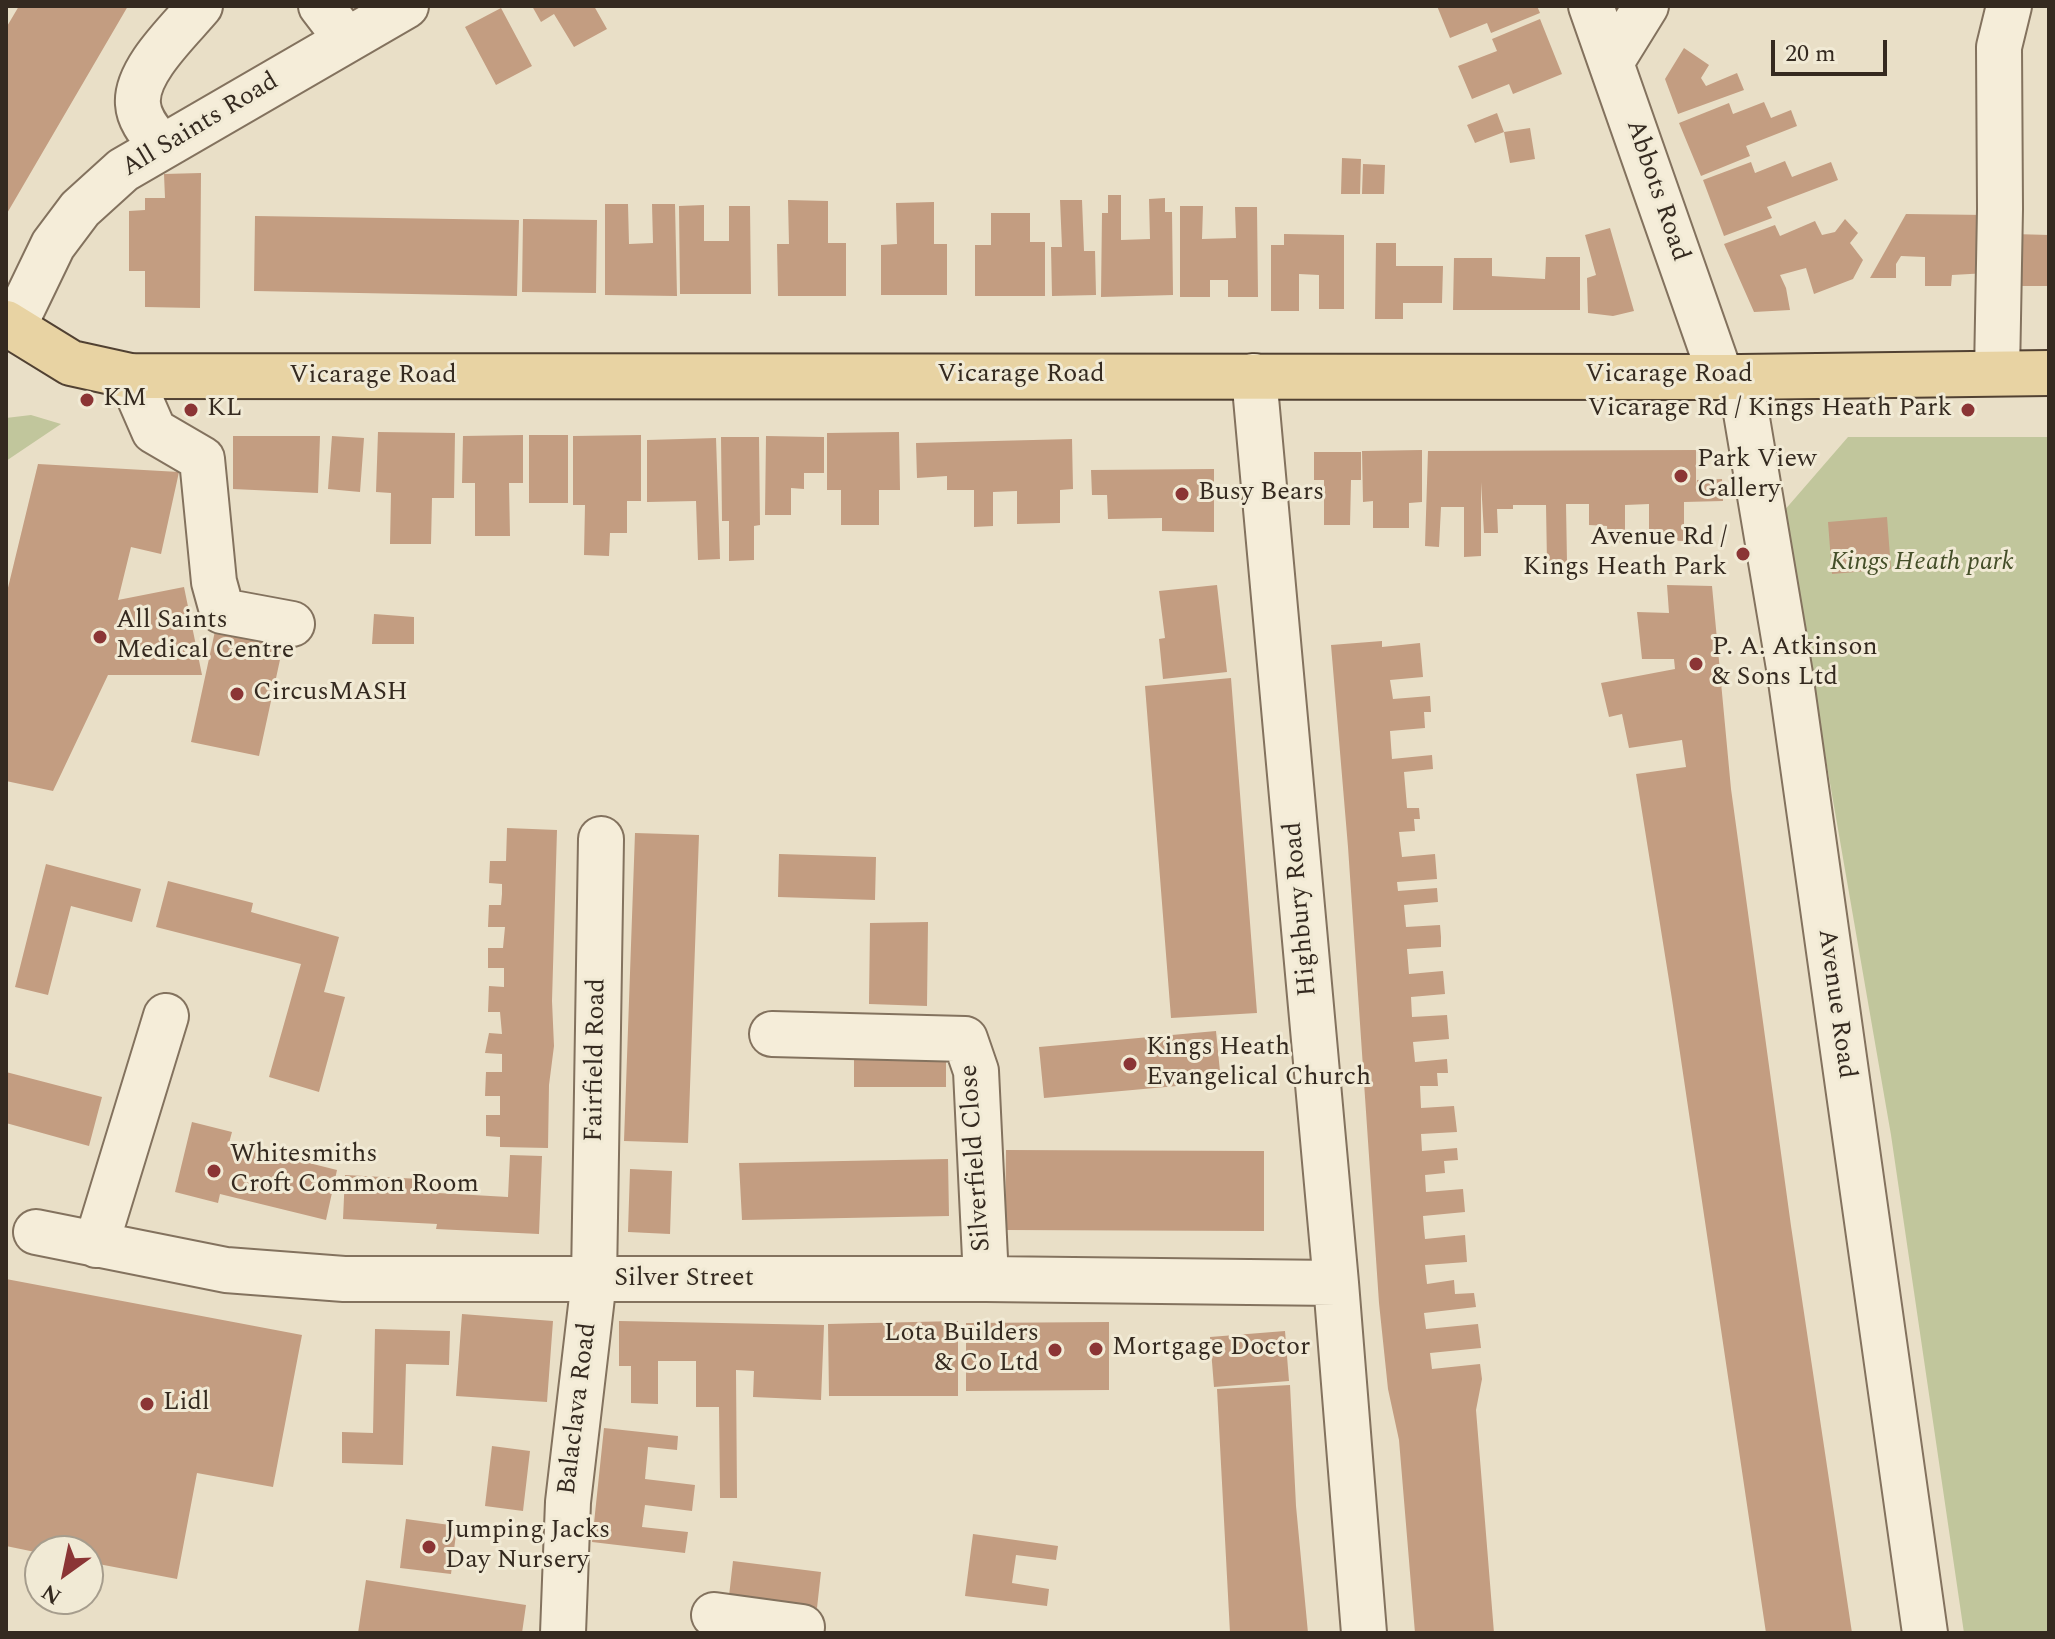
<!DOCTYPE html>
<html>
<head>
<meta charset="utf-8">
<style>
  body { margin:0 }
  #map { position:relative; width:2055px; height:1639px; overflow:hidden; background:#e9dfc7; font-family:Spectral,serif }
  canvas { display:block }
  .frame { position:absolute; inset:0; border:8px solid #352a20; pointer-events:none }
  .north { position:absolute; left:24px; top:1535px; width:80px; height:80px; box-sizing:border-box; background:#f1ead5; border:2px solid #a69d8d; border-radius:50%; rotate:213deg; font-size:22px; font-weight:700; line-height:32px; text-align:center; color:#352a20 }
  .north::after { content:''; display:block; margin:auto; width:28px; height:36px; background:#8b3535; clip-path:polygon(50% 0,100% 100%,50% 72%,0 100%) }
  .scale { position:absolute; left:1771px; top:40px; width:116px; height:36px; box-sizing:border-box; border:4px solid #352a20; border-top:0; padding-left:10px; font-size:24px; line-height:28px; white-space:nowrap; color:#352a20; -webkit-text-stroke:6px #f1ead5; paint-order:stroke }
</style>
</head>
<body>
<div id="map">
<canvas width="2055" height="1639"></canvas>
<div class="frame"></div>
<div class="north">N</div>
<div class="scale">20 m</div>
</div>
<script>
const ctx = document.querySelector('canvas').getContext('2d');
ctx.lineJoin = 'round';
function fillPath(path, color) { ctx.fillStyle = color; ctx.fill(path, 'evenodd'); }
function trace(path, color, width, dash) { ctx.strokeStyle = color; ctx.lineWidth = width; ctx.lineCap = dash ? 'butt' : 'round'; ctx.setLineDash(dash || []); ctx.stroke(path); }
function drawText(font, color, halo, rows, align = 'center') {
  ctx.font = font + ' Spectral,serif'; ctx.lineWidth = 6; ctx.setLineDash([]); ctx.textBaseline = 'middle'; ctx.strokeStyle = halo; ctx.fillStyle = color; for (const [text, x, y, turn = 0] of rows) {
    ctx.save(); ctx.translate(x, y); ctx.rotate((+turn || 0) * Math.PI / 180); ctx.textAlign = isNaN(turn) ? turn : align; if (halo) ctx.strokeText(text, 0, 0); ctx.fillText(text, 0, 0); ctx.restore();
  }
}
const green = new Path2D(`
  M31,415l30,9 -55,37v-43z
  M1848,437h201v1196h-85l-73,-498 -108,-623z`);
const building = new Path2D(`
  M19,6h109l-122,209v-187z
  M532,6h62l13,23 -33,18 -20,-33 -13,8z
  M1437,6h100l3,7 -49,20 -4,-10 -37,15z
  M501,8l31,58 -36,19 -31,-58z
  M1540,19l22,55 -49,20 -4,-10 -37,15 -14,-33 39,-15 -5,-12z
  M1684,48l25,17 -8,13 5,8 31,-13 7,17 -66,24 -13,-35z
  M1764,102l7,16 20,-8 6,16 -51,20 4,10 -49,20 -22,-53 50,-20 4,11z
  M1497,113l7,19 -29,11 -8,-18z
  M1530,128l5,31 -25,4 -6,-31z
  M1342,158l19,1 -1,35h-19z
  M1785,161l7,16 39,-15 7,18 -71,27 5,11 -48,18 -21,-56 48,-18 4,11z
  M1363,164l22,1 -1,29h-22z
  M201,173l-1,135 -55,-1v-36h-16v-60l16,-1v-12h20l-1,-24z
  M1108,195h13v45l29,-1 -1,-40 16,-1v14h7l1,83 -72,2 1,-84h6z
  M788,200l40,1v42h18v53h-68l-1,-52h12z
  M1060,200h22l2,51h11l1,44 -44,1 -1,-49h11z
  M934,202v42h13v51h-66v-50l16,-1 -1,-41z
  M605,204h23l1,40 24,-1 -1,-39h23l2,92 -72,-1z
  M704,205v36h25v-35h21l1,88h-71l-1,-88z
  M1180,206h23l-1,33 34,-1 -1,-31h22l1,90h-30v-17h-18v17h-30z
  M991,213h39v29h15v54h-70v-51h16z
  M1906,214l81,1 1,58 -36,2 -1,11h-26v-29l-24,-1 -5,8v14h-26z
  M255,216l264,4 -2,76 -263,-5z
  M523,219l74,1 -1,73 -74,-1z
  M1845,219l13,14 -8,10 13,17 -10,19 -39,15 -8,-26 -26,7 6,13 4,22 -36,2 -30,-68 51,-19 5,11 35,-15 7,14 13,-3z
  M1610,228l24,83 -21,5 -25,-3 -1,-35 9,-3 -11,-40z
  M1284,234l60,1v74h-25v-34l-20,-1v37h-28v-66h13z
  M2014,234l35,1v51h-36z
  M1376,243h20v23h47l-1,37h-39v16h-28z
  M1546,257h34v53h-127l1,-52h38v18l53,3z
  M378,432l77,1 -1,65h-22l-1,46h-41l1,-51 -15,-1z
  M899,432l1,58h-21v35h-38v-35h-14v-57z
  M523,435v48h-14l1,53h-35v-53h-13l1,-47z
  M529,435h39v68h-39z
  M641,435v66h-14v32h-17l-1,23 -25,-1 1,-50h-12v-69z
  M233,436h87l-2,57 -85,-4z
  M332,436l32,2 -4,54 -32,-3z
  M766,436l58,1v36h-20v16l-13,-1v27h-26z
  M721,437h38l1,88 -6,1v34l-25,1v-40h-7z
  M716,438l4,121 -22,1 -2,-59 -49,1v-62z
  M1072,439l1,50 -13,1v33l-43,1v-33l-24,1v34l-19,1v-37h-27v-14l-30,2 -1,-35z
  M1422,450v52l-13,1v25h-36v-27l-10,1 -1,-51z
  M1696,450v39l1,-9 25,-1 1,22 -39,1v39l-35,-1v-36l-24,1v37l-17,1 -1,-17 -18,-1v-21h-23l1,59h-20l-1,-58h-33v4h-16l1,24h-14l-3,-51v74l-17,1v-50h-23l-2,40 -14,-1 3,-95z
  M1314,452h47v28h-10l-1,45h-26v-45h-10z
  M38,464l141,8 -18,82 -30,-7 -13,53 66,-13 18,88h-94l-55,116 -47,-10v-185z
  M1214,469v63l-52,-1v-13l-54,1 -1,-24h-15l-1,-25z
  M1887,517l4,52 -59,5 -4,-52z
  M1217,585l10,87 -64,7 -4,-40 6,-1 -6,-47z
  M1667,585l45,1 19,203 60,437 61,407h-86l-94,-634 -36,-225 50,-7 -4,-27 -53,8 -7,-34 -13,3 -8,-34 74,-14 -1,-10h-32l-5,-47 32,1z
  M374,614l40,3v27h-42z
  M215,631l68,15 -24,110 -68,-14z
  M1382,641v6l38,-4 3,34 -33,3 3,19 37,-3 1,16h-7l1,16 -35,3 2,28 40,-4 1,14 -29,3 3,36h12l1,11h-6l1,12 -16,1 3,25 33,-3 2,25 -40,3 1,9 39,-3 1,14 -34,3 2,22 34,-2 1,12v10l-34,2 2,25 34,-3 2,23 -34,3 1,20 35,-2 2,24 -36,3 2,20 32,-3 1,14h-11l1,13h-18l1,22 33,-2 3,26 -36,2 1,17 35,-3 1,12 -14,1 1,12 -20,2 1,17 37,-3 2,23 -42,4 1,13 1,10 40,-4 2,27 -42,3 2,19 27,-4 1,14 19,-1 2,14 -52,6 2,16 52,-5 3,24 -51,5 2,16 48,-5 2,15 -6,31 18,223h-79l-16,-193 -11,-51 -9,-86 -31,-456 -17,-202z
  M1231,678l26,335 -86,5 -26,-332z
  M507,828l50,2 -5,171 2,45 -5,39 -1,63 -48,-1v-10l-14,-1v-21h14v-19h-15l1,-24h16v-18l-17,-1 4,-20 13,1 -2,-22h-12l1,-26 15,1v-19h-16v-20h15l2,-21h-17l1,-22h12l1,-11v-10l-13,-1 1,-22h16z
  M635,833l64,2 -11,308 -64,-2z
  M779,854l97,3 -1,43 -97,-3z
  M46,864l95,25 -9,33 -61,-16 -23,89 -33,-8z
  M168,881l85,22 -2,9 88,25 -15,55 21,5 -26,95 -50,-15 32,-113 -145,-37z
  M928,922l-1,84 -58,-2 1,-81z
  M1216,1031l5,51 -177,16 -5,-51z
  M946,1053v34h-92v-33z
  M6,1072l96,25 -13,49 -83,-23z
  M192,1122l40,10 -3,11 108,27 -11,50 -106,-26 -2,9 -43,-11z
  M1006,1150l258,1v80l-259,-1z
  M510,1155l32,1 -3,78 -103,-5 1,-5 -94,-5 2,-44 94,5 -1,13 70,4z
  M948,1159l1,57 -207,4 -3,-57z
  M630,1169l42,2 -2,63 -42,-2z
  M6,1279l296,56 -29,152 -76,-14 -20,106 -89,-17v-11l-48,2 -34,-7z
  M462,1314l91,7 -6,81 -91,-6z
  M619,1321l205,4 -3,75 -68,-3 1,-26 -18,-1 1,128h-17l-1,-91h-23v-46h-38v43l-27,-1v-37h-12z
  M958,1321v75h-129l-1,-72z
  M1109,1322v68l-143,1v-68z
  M375,1329l75,2 -1,34 -43,-1 -3,101 -61,-2v-31l31,1z
  M1285,1331l4,50 -75,6 -4,-50z
  M1290,1385l6,121 12,127h-78l-13,-244z
  M604,1428l74,8 -1,14 -29,-3 -3,32 50,6 -3,26 -47,-6 -3,22 46,5 -3,21 -93,-11z
  M492,1446l38,5 -7,60 -38,-5z
  M406,1519l51,7 -6,48 -51,-6z
  M973,1534l85,12 -2,14 -40,-5 -4,28 37,6 -2,17 -82,-10z
  M733,1561l88,11 -4,36 -88,-12z
  M366,1580l160,25 -4,28h-164z`);
const minor = new Path2D(`
  M321,6l26,34
  M1591,6l130,371
  M1612,61l34,-55
  M162,147c-10,-13 -23,-26 -24,-43 -3,-33 42,-74 62,-98
  M13,328l40,-83 27,-36 43,-39 283,-164
  M1997,373l3,-164 -1,-162 10,-41
  M130,376l24,55 48,28 12,123 8,29 70,13
  M1254,376l82,907 28,350
  M1740,377l50,297 135,959
  M772,1034l193,5 11,32 10,208
  M36,1232l190,38 118,9h642l350,4
  M96,1245l70,-229
  M714,1615l88,12 -1,6
  M563,1633l5,-131 26,-222 7,-441`);
const major = new Path2D(`
  M6,323l65,40 59,13 1610,1 309,-4`);
const markers = [
  [87,400,8,"#8b3535"],
  [191,410,8,"#8b3535"],
  [1968,410,8,"#8b3535"],
  [1681,476,8,"#8b3535"],
  [1182,494,8,"#8b3535"],
  [1743,554,8,"#8b3535"],
  [100,637,8,"#8b3535"],
  [1696,664,8,"#8b3535"],
  [237,694,8,"#8b3535"],
  [1130,1064,8,"#8b3535"],
  [214,1171,8,"#8b3535"],
  [1096,1349,8,"#8b3535"],
  [1055,1350,8,"#8b3535"],
  [147,1404,8,"#8b3535"],
  [429,1547,8,"#8b3535"]
];
const streetNames = [
  ["All Saints Road",201,126,-31],
  ["Abbots Road",1656,191,71],
  ["Vicarage Road",1021,376],
  ["Vicarage Road",1669,376],
  ["Vicarage Road",373,377],
  ["Highbury Road",1302,909,-95],
  ["Avenue Road",1835,1004,82],
  ["Fairfield Road",597,1060,-89],
  ["Silverfield Close",977,1158,-94],
  ["Silver Street",684,1280],
  ["Balaclava Road",579,1409,-83]
];
const poiNames = [
  ["KM",103,400],
  ["KL",207,410],
  ["Vicarage Rd / Kings Heath Park",1952,410,"right"],
  ["Park View",1697,461],
  ["Gallery",1697,491],
  ["Busy Bears",1198,494],
  ["Avenue Rd /",1727,539,"right"],
  ["Kings Heath Park",1727,569,"right"],
  ["All Saints",116,622],
  ["Medical Centre",116,652],
  ["P. A. Atkinson",1712,649],
  ["& Sons Ltd",1712,679],
  ["CircusMASH",253,694],
  ["Kings Heath",1146,1049],
  ["Evangelical Church",1146,1079],
  ["Whitesmiths",230,1156],
  ["Croft Common Room",230,1186],
  ["Lota Builders",1039,1335,"right"],
  ["& Co Ltd",1039,1365,"right"],
  ["Mortgage Doctor",1112,1349],
  ["Lidl",163,1404],
  ["Jumping Jacks",445,1532],
  ["Day Nursery",445,1562]
];
const parkNames = [
  ["Kings Heath park",1922,564]
];
fillPath(green, '#c1c69c');
fillPath(building, '#c39d81');
trace(minor, '#83725e', 48);
trace(major, '#514132', 48);
trace(minor, '#f5edd9', 44);
trace(major, '#e8d3a3', 44);
for (const [x, y, r, color] of markers) { const dot = new Path2D(); dot.arc(x, y, r, 0, 2 * Math.PI); ctx.fillStyle = color; ctx.fill(dot); trace(dot, '#f1ead5', 3); }
drawText('26px', '#352a20', '#f1ead5', streetNames);
drawText('26px', '#352a20', '#f1ead5', poiNames, 'left');
drawText('italic 26px', '#454f29', '#f1ead5', parkNames);
</script>
</body>
</html>
